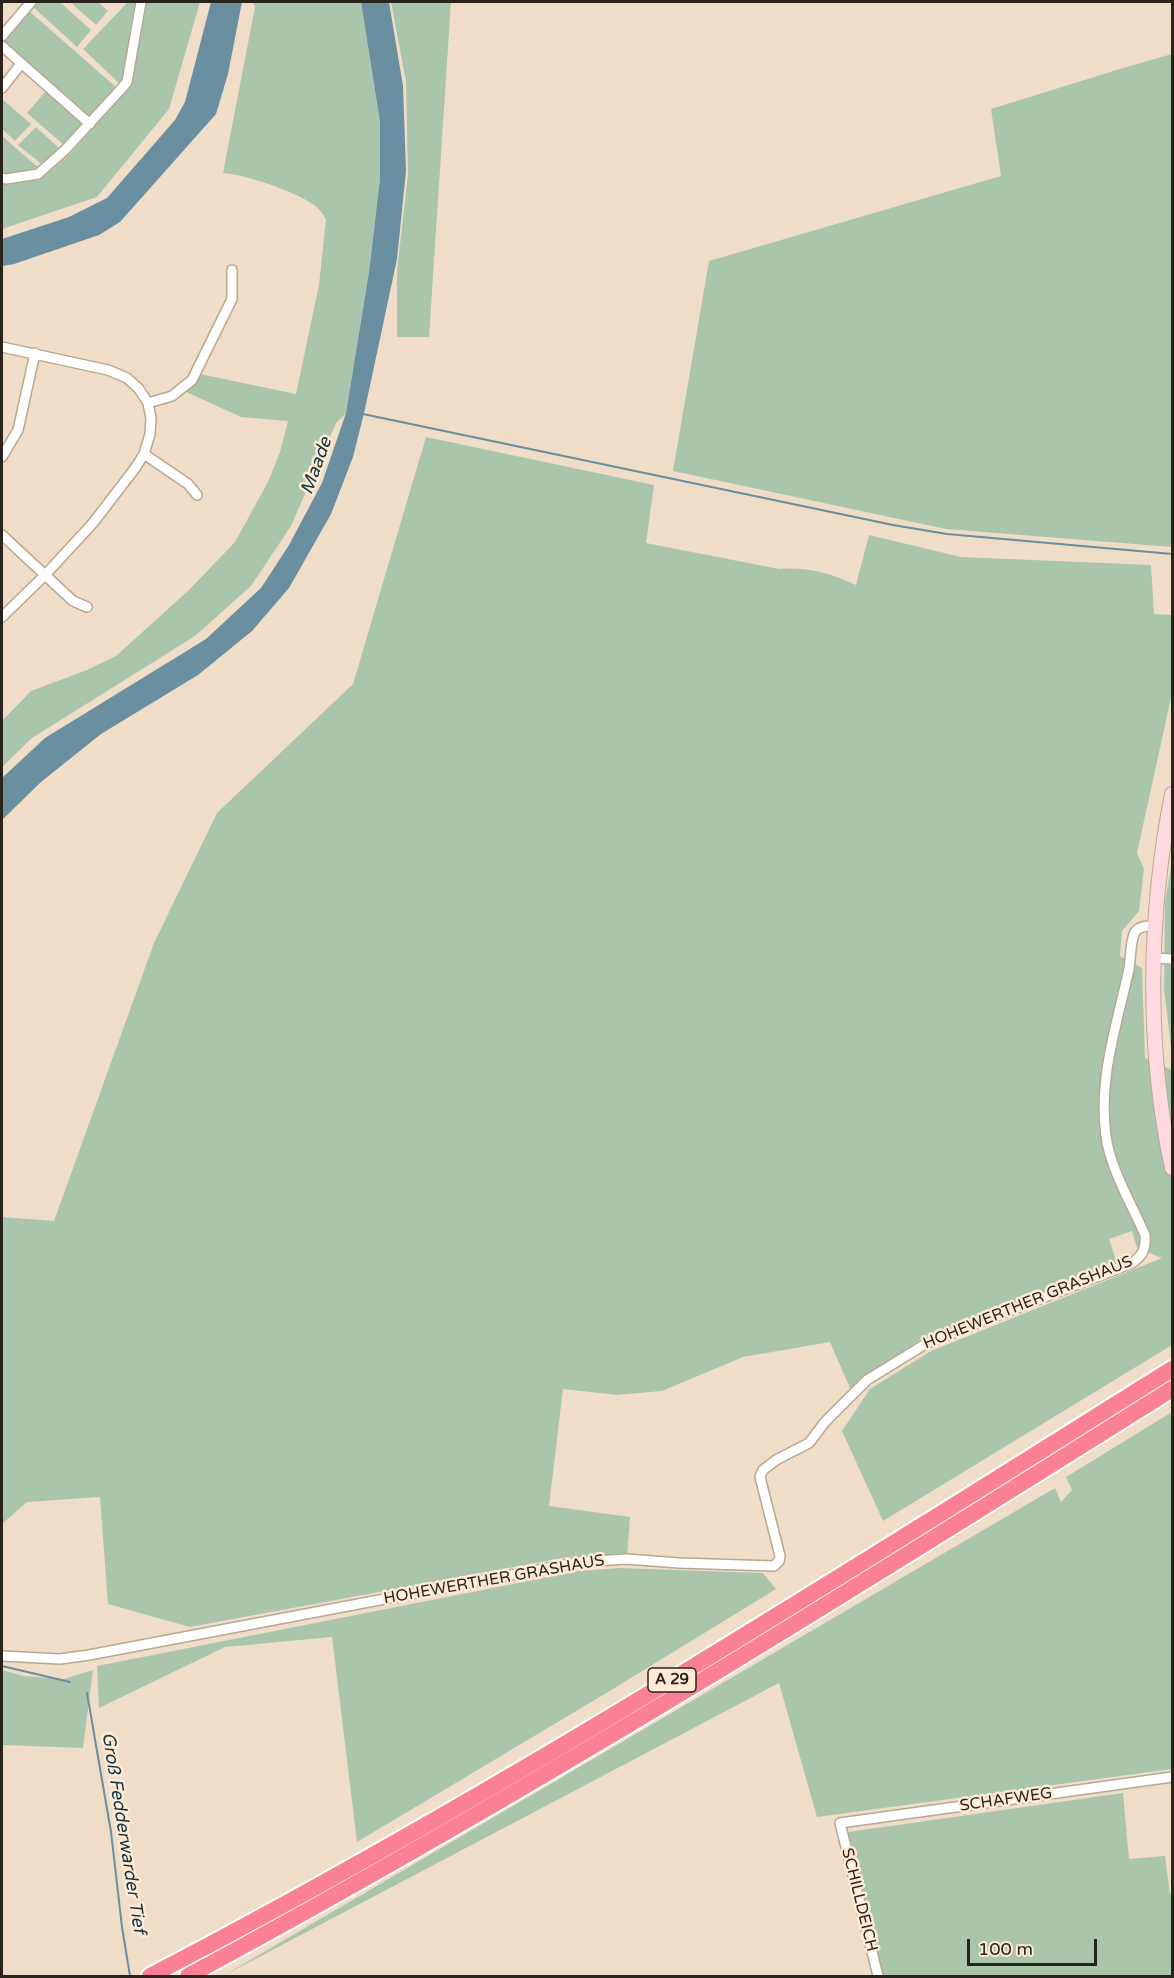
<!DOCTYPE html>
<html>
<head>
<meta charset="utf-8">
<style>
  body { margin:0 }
  #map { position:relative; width:1174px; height:1978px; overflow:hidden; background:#f0ddc8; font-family:"Varela Round",sans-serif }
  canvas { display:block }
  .frame { position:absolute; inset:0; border:3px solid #2a231c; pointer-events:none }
  .scale { position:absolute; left:967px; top:1939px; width:130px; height:27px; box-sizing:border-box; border:3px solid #2a231c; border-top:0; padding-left:8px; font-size:18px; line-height:21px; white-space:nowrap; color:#2a231c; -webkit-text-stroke:4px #feead5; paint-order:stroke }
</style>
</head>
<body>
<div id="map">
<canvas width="1174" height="1978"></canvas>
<div class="frame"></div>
<div class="scale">100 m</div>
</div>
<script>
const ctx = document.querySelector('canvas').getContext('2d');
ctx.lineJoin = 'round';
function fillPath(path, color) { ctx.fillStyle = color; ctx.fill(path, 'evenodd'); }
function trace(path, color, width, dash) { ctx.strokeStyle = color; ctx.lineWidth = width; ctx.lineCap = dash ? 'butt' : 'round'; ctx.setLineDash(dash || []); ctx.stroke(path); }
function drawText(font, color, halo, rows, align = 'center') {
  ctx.font = font + ' "Varela Round",sans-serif'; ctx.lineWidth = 5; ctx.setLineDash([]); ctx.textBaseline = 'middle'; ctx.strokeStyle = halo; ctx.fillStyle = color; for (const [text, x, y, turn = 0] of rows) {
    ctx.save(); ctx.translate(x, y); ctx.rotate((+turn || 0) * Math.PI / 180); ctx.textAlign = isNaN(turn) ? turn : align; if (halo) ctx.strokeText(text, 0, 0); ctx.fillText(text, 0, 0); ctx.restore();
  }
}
const green = new Path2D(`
  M36,2h24l31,28 -14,17 -45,-41z
  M70,2h28l10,9 -12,14z
  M128,2h8l1,3 -14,76 -3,3 -37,-35z
  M147,2h53l-31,107 -72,88 -95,32v-46l39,-4 28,-24 61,-68z
  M253,2h108l19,120v57l-11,93 -23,141 -10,10 -45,103 -40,60 -56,50 -163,102 -30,29v-46l29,-30 56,-21 29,-14 73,-66 46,-48 33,-60 12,-30 8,-31 -47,-4 -57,-26 16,-17 96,20 23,-109 7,-66c-3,-4 -7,-11 -12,-14 -17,-13 -70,-31 -91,-32l32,-166z
  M391,2h60l-22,335h-32v-67l11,-95 -2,-93z
  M28,10l89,78 -28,31 -87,-78z
  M1172,54v493l-226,-18 -273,-58 36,-210 292,-85 -10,-67 132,-41z
  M46,91l39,34 -20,21 -38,-33z
  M2,99l29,25 -16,17 -13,-12z
  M36,127l25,23 -17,16 -26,-21z
  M2,136l38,33 -4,2 -30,5 -4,-2z
  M426,437l228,48 -8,58 133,26c28,-2 51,4 77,16l13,-50 92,22 190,8 3,49 18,1v78l-35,160 7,16 -5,42 -17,20 -2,25 22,12 3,90 27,12v275l-289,176 -41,-90 28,-42 61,-38 231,-93 -25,-10 -5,-17 -23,8 8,24 -193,74 -74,51 -20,-46 -87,15 -81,34 -45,4 -54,-6 -14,117 81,11 -3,40h-59l-378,70 -82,-23 -8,-107 -73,5 -25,22v-307l52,4 100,-278 63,-130 136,-129z
  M1172,861v195l-8,-68 1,-86z
  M1172,1412v357l-355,48 -38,-134 -556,293 832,-488 6,14 11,-12 -6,-13z
  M620,1568l143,5 13,16 -163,100 -256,153 -25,-205 -107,10 -126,61 -2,-42 482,-95z
  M2,1670l21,6 41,3 29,-9 -10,78 -81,-3z
  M1123,1793l6,66 36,-3 5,38h2v82h-290l-34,-144z`);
const water = new Path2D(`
  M211,2h31l-14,72 -12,40 -96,108 -21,13 -85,29 -12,2v-27l67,-22 38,-19 68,-78 10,-18z
  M361,2h28l14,84 3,85 -9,88 -32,150 -12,48 -22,57 -42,74 -37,43 -54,44 -97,59 -60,48 -39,38v-42l43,-40 161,-99 55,-51 28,-43 33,-62 24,-70 23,-141 11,-93v-57z`);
const stream = new Path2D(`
  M363,414l530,111 54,9 225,20
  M2,1666l68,16
  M87,1693l24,139 11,95 8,49`);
const street = new Path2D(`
  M2,36l29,-34
  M2,46l88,78
  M2,88l19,-24
  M2,178l4,1 32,-5 27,-24 57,-62 5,-6 14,-80
  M2,347l106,23 19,8 12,11 9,14 3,15 -1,16 -6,20 -8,13 -43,56 -47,51 -44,43
  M148,403l24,-7 20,-16 40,-81v-29
  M144,454l44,30 9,11
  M2,457l16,-27 17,-77
  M2,535l71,66 14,6
  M1154,958l18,1
  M2,1656l58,3 29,-4 491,-93 46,-3 53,4 95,3 5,-5 1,-5 -20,-79 3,-7 13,-10 33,-17 16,-21 42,-42 60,-37 205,-80c11,-8 14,-14 13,-28 -13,-30 -35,-67 -39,-99 -8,-57 11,-112 23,-167 2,-11 1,-28 6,-37 4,-6 13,-6 21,-7
  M878,1976l-38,-153 332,-46`);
const secondary = new Path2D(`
  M1172,794c-24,121 -26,254 0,374`);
const highway = new Path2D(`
  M150,1976c352,-183 686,-397 1022,-607
  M188,1976c337,-181 661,-384 984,-587`);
const shields = [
  [672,1680,48]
];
const shieldNames = [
  ["A 29",672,1680]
];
const streetNames = [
  ["HOHEWERTHER GRASHAUS",1028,1303,-22],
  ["HOHEWERTHER GRASHAUS",494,1580,-10],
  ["SCHAFWEG",1006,1800,-8],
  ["SCHILLDEICH",859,1900,76]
];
const waterNames = [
  ["Maade",317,466,-70],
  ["Groß Fedderwarder Tief",123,1833,81]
];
fillPath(green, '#a9c6ac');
fillPath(water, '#6a8fa0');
trace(stream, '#6a8fa0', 2);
trace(street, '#b9a792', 12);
trace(secondary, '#b9a792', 16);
trace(highway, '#fff', 20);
trace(street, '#fff', 9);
trace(secondary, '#fed9df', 14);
trace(highway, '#fa8094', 16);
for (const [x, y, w] of shields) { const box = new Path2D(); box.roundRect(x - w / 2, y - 12, w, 24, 4.5); ctx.fillStyle = '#feead5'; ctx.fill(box); trace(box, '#2a231c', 1.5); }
drawText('bold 15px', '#2a231c', null, shieldNames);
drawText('16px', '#2a231c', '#feead5', streetNames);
drawText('italic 18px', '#113443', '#feead5', waterNames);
</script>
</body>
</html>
